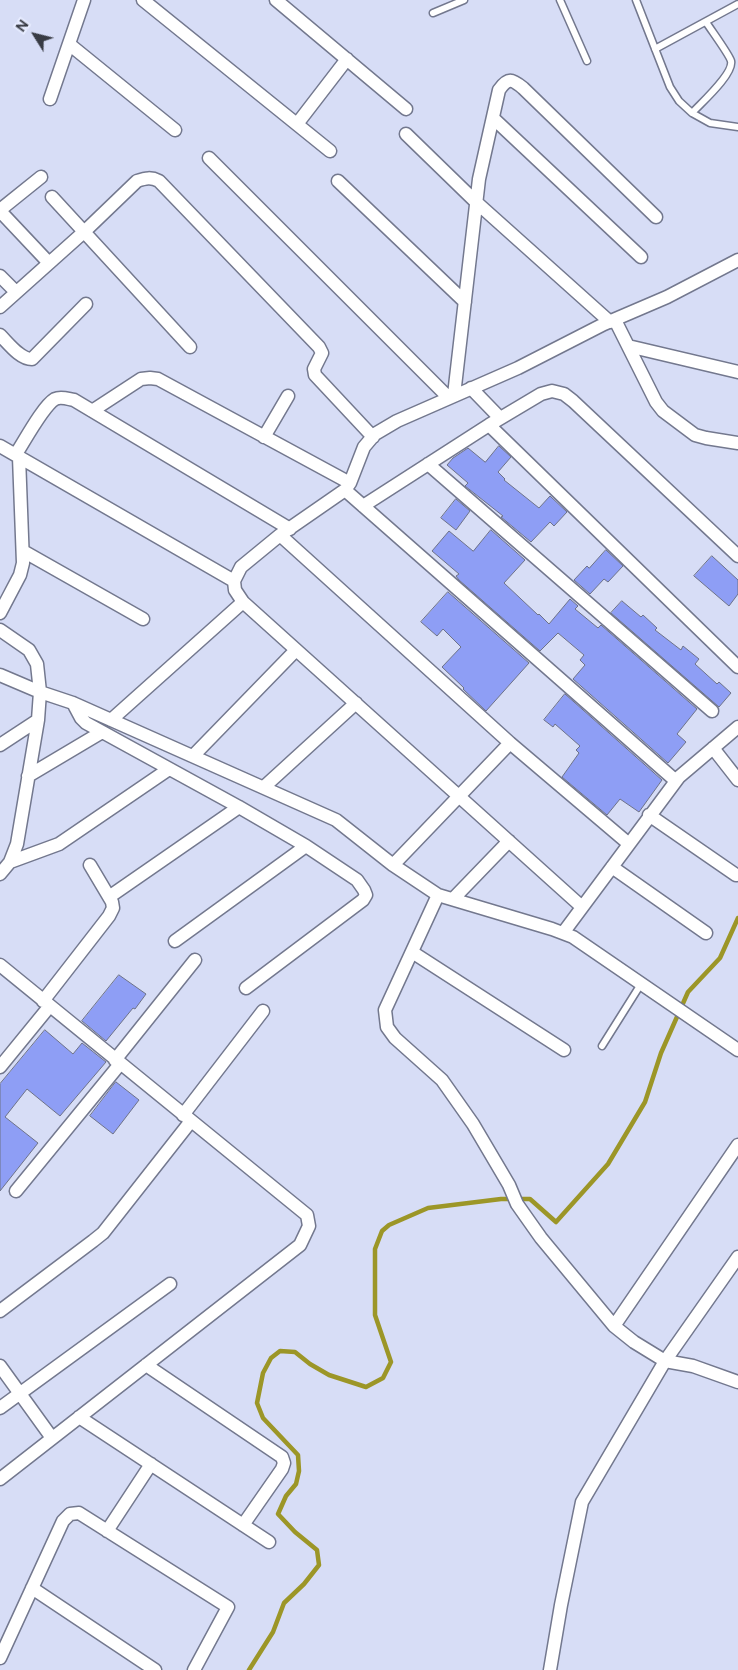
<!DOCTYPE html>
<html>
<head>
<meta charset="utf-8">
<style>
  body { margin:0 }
  #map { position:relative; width:738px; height:1670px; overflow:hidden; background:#d7ddf6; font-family:Figtree,sans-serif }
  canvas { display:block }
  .north { position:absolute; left:10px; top:10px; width:50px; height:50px; -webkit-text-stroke:4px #e6ebff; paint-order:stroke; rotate:306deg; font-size:14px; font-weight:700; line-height:20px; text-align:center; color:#383b44 }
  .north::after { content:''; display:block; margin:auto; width:18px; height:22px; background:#383b44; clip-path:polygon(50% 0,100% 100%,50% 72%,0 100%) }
</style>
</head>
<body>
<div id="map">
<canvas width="738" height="1670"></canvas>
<div class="north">N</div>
</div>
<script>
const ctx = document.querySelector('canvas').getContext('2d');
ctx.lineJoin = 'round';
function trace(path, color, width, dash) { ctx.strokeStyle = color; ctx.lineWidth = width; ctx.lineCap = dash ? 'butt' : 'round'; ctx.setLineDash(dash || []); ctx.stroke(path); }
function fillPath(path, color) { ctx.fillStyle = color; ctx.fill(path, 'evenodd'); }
const stream = new Path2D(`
  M249,1670l24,-38 11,-29 20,-19 15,-19 -2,-15 -22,-18 -17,-18 8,-18 10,-12 3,-13 -1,-16 -35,-37 -6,-15 6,-30 8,-15 9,-7 15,1 15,12 19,11 37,12 17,-9 8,-16 -16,-47v-66l7,-18 7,-6 39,-17 73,-9h29l26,23 52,-58 37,-62 16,-49 27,-61 32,-34 18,-40`);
const building = new Path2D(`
  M499,446l12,11 -13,15 7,7 -1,1 35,28 11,-12 17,16 -13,14 -4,-4 -19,20 -30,-25 2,-1 -38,-30 3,-3 -21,-18 6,-7 15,-10 17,14z
  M456,499l14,12 -14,19 -15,-12z
  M491,530l34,30 -21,23 34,32 1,-1 10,10 21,-25 8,7 -3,3 23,19 3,-3 96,84 -20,25 9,8 -18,21 -95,-84 12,-14 -5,-5 4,-5 -26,-22 -18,18 -81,-71 -3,-4 3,-2 -27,-23 17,-20 24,20z
  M606,550l17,16 -15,16 -4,-3 -14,15 -16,-14 13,-14 2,2z
  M712,556l26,24v14l-9,12 -35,-30z
  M448,592l81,71 -43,48 -23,-22 1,-1 -22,-21 19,-20 -18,-18 -6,7 -16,-14z
  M622,601l19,16 2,-2 14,13 -2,2 26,20 2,-4 16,13 -4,5 22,20 2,-2 12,11 -12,14 -108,-94z
  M565,694l97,86 -23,32 -19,-13 -13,16 -45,-38 17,-24 -3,-3 4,-4 -25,-22 -2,3 -9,-7z
  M119,975l27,19 -11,15 -2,-1 -27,33 -24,-20z
  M45,1030l28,24 9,-11 24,19 -46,54 -33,-27 -22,28 33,26 -38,48v-107z
  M116,1082l23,18 -26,34 -23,-18z`);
const lane = new Path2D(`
  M560,0l27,61
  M636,0l34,87 9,14 13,12 18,10 28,4
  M433,13l31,-13
  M655,49l83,-45
  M692,113c9,-10 42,-39 39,-52 -2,-7 -20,-31 -25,-39
  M602,1046l39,-62`);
const street = new Path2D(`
  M143,0l187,151
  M276,0l130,109
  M69,44l106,86
  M50,99l34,-99
  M493,118l148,139
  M297,124l50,-65
  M406,134l70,68 134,120
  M209,158l239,239
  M338,181l127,121
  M52,197l138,150
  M0,210l41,-33
  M0,211l49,52
  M0,276l16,16
  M0,307l85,-76 52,-50c9,-3 14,-4 22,0l160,166 3,6 -8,16 1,6 58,62
  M615,320l41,82 7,9 32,24 11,3 32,5
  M0,335c9,9 20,24 32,24l54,-55
  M628,346l110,26
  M471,388l29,30
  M454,395l25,-216 20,-89c9,-13 13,-11 24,-2l133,129
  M92,411l49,-32 9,-1 8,1 192,104
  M489,425l249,242
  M264,437l24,-41
  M0,446l234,135
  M16,454c8,-12 27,-48 39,-55 6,-3 13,0 19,1l216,129
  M428,464l284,247
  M345,490l331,291
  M363,506l126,-81 52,-31 11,-3 12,3 9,7 165,155
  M280,535l230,208 119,101
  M23,551l120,68
  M0,613l20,-38 3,-12 -4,-106
  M0,630l29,20 8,14 3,28 -2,28 -21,124 -7,18 -10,12
  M0,675l40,17 33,11 263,117 57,45 45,30 114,34 21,8 165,113
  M73,703l8,15 5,5 153,84 67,39 51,34 7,10 2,5 -3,5 -117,88
  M111,720l132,-118
  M0,745l38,-25
  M713,748l25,32
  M193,756l103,-106
  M28,776l74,-44
  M264,787l92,-84
  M649,815l87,60
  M10,862l49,-18 110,-75
  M393,865l117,-122
  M612,867l94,66
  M438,895l-53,115 2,17 8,11 47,42 31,44 36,61 8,19 24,34 73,88 20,16 31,19 28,5 45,16
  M109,897l130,-90
  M453,899l56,-58
  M582,907l-339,-305 -8,-12 -1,-9 7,-14 39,-32 65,-45 5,-7 14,-36 11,-13 22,-13 121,-53 86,-44 63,-27 71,-37
  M563,933l116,-156 59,-50
  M175,941l131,-95
  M412,952l152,98
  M0,965l307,250 2,11 -9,19 -300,234
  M43,1001l66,-85 4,-8 -1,-6 -22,-37
  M115,1060l80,-100
  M0,1067l49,-60
  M183,1115l80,-104
  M16,1191l104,-127
  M0,1311l93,-70 10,-8 88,-112
  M614,1326l124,-181
  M146,1365l136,92 2,6 -2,6 -39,56
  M0,1366l52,72
  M0,1408l170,-124
  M79,1417l190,125
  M107,1531l44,-67
  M32,1588l123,82
  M0,1658l63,-137 7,-7 9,-1 149,94 -34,63
  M550,1670l11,-65 21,-103 83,-141 73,-104`);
trace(stream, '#9c9627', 4.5);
fillPath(building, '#8e9ef5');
trace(building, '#6d7288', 1);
trace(lane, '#73788e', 9);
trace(street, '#73788e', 15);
trace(lane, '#fff', 6);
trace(street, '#fff', 12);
</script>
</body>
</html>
